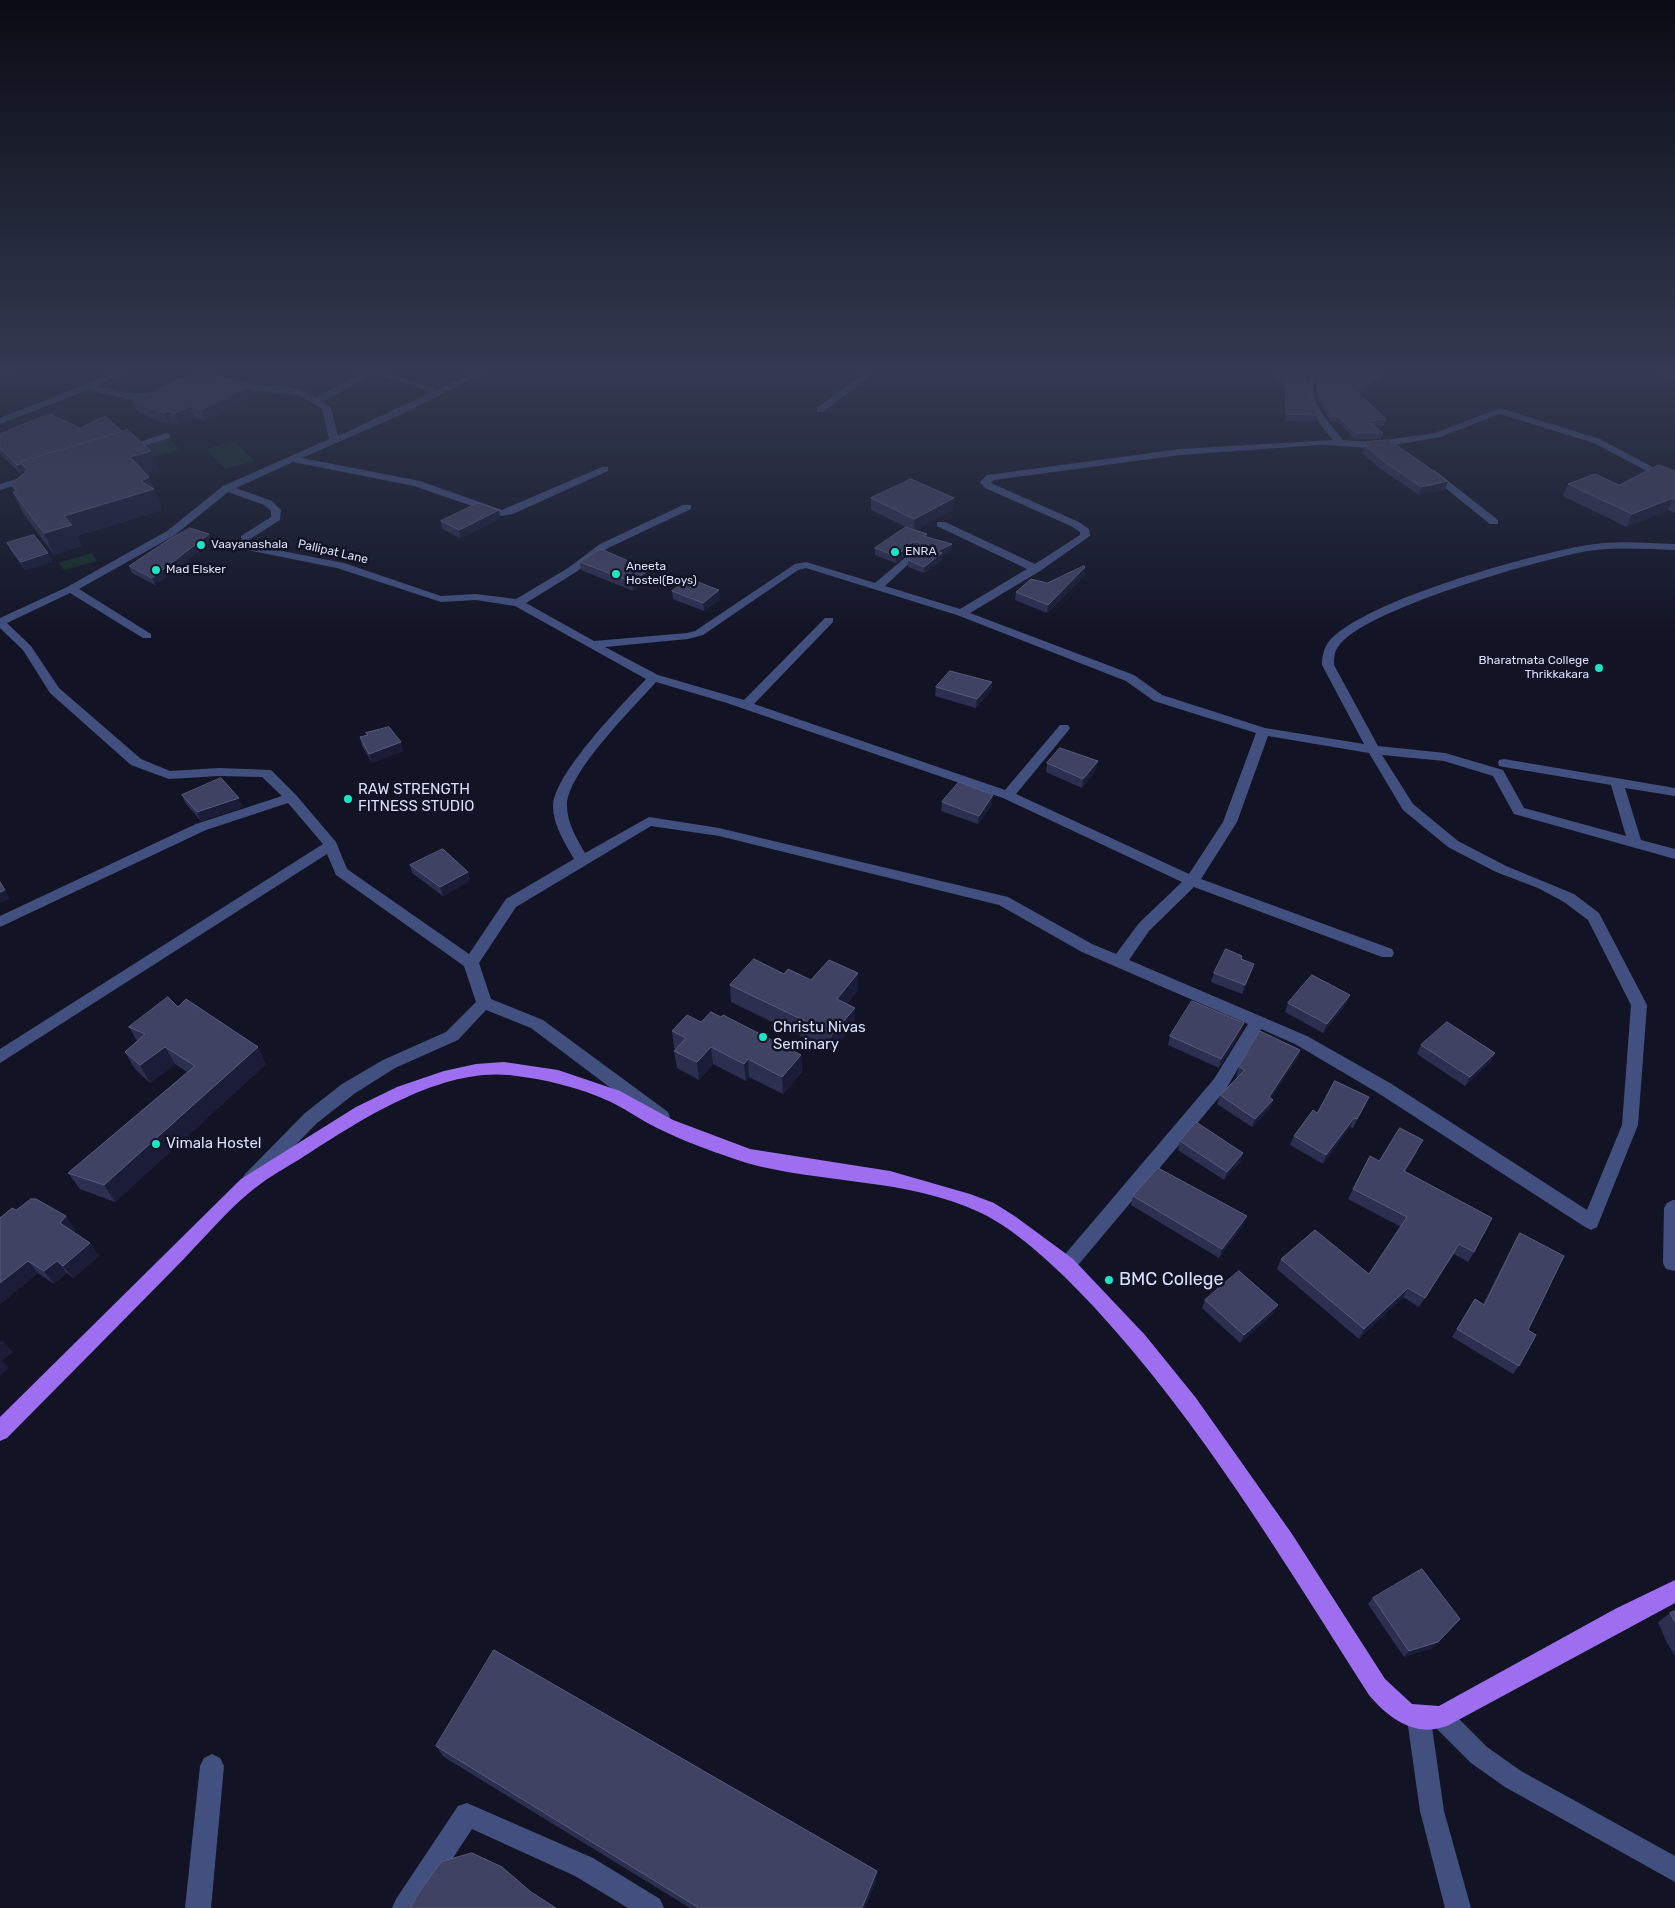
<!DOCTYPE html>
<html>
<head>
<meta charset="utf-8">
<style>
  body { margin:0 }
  canvas { display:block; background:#121425 }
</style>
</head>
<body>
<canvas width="1675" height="1908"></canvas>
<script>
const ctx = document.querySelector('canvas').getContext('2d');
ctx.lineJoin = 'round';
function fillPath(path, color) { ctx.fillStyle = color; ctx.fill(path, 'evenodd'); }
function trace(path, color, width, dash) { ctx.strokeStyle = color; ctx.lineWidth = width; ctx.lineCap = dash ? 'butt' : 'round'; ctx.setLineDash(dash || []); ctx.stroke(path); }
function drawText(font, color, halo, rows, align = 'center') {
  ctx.font = font + ' Rubik,sans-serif'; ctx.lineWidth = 5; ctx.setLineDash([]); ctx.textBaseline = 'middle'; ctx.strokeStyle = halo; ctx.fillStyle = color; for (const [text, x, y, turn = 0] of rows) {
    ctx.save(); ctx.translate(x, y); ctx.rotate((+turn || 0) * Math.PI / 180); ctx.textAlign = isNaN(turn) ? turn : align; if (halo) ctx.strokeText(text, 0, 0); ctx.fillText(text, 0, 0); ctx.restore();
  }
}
const green = new Path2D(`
  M168,437l11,12 -69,21 -9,-12z
  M234,441l20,20 -29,8 -19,-20z
  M92,553l5,8 -33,9 -5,-7z`);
const minor = new Path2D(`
  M116,372h12l-32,14 37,8 20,-2 22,-12 28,-8 54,13 25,1 20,4 14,8 46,-26h22l52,17 -4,3 -60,-18 -49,28 8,6 7,28 137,-64h11l-86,43 -98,43 118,23 82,29 100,-43h6v4l-95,43 -12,2 -87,-30 -121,-24 -57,26 36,13 9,9 -1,10 -30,19 1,6 93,18 97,33 35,-2 40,5 52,-31 32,-24 83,-39h8v4l-83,39 -32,24 -50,31 68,38 93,-8 8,-2 100,-67 11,-2 69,21 39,-33 4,1v4l-33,31 75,23 67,-40 -90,-43v-4h8l90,42 45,-29v-3l-9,-6 -86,-38 -5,-6 7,-7 193,-26 153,-9c-12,-15 -38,-43 -24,-62l9,-6h13l-16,10c-8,19 17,44 28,58l28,2 64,-9 65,-25 100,31 64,34 11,2v6l-17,-4 -64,-34 -94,-29 -60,23 -51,9 -18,2 -51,-3 -140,10 -186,25 -3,2 2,2 86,38 10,7 1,7 -50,35 -70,42 164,62 28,20 103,33 99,16 -42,-79c0,-9 2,-18 8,-25 37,-40 201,-86 258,-95 28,-5 58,-2 87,-1v6c-29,-1 -59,-3 -87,1 -47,8 -227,59 -250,96 -4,5 -4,12 -4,18l44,81 67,7 58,17 21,38 102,28 -15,-51 -107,-18 -5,-1 -1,-3 1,-3 5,-1 171,29v8l-50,-8 16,52 34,9v10l-161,-45 -21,-38 -49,-15 -62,-6 31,49 45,37 48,25 68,28 25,19 48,92 -9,120 -41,102 -6,3 -6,-3 -207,-134 -83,-49 -34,-15 -35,60 -153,182 -6,2 -6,-2 -3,-6 3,-6 153,-180 34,-55 -166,-72 -83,-47 -280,-69 -68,-10 -135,81 -37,56 12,36 52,21 125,92 2,5 -2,5 -6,2 -6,-2 -125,-94 -45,-18 -28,30 -63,28 -41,26 -37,29 -60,61 -6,2 -6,-2 -3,-5 3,-5 60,-61 37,-29 41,-24 63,-28 30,-30 -12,-36 -128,-91 -9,-21 -327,209v-14l323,-205 -35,-41 -82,27 -206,97v-11l196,-92 86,-28 -20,-19 -43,-1 -50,3 -38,-14 -81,-72 -27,-43 -23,-22v-10l67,-31 100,-56 56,-45 106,-47 -7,-30 -23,-14 -42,-4 -56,-14 -46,21 -22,2 -45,-10 -88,34v-6zM228,492l36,13 7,6v6l-30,19 1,13 95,19 104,34 35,-2 39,6 131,73c-23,25 -91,93 -93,127 0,19 12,37 21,53l-68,40 -37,55 -122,-85 -11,-27 -40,-47 -25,-25 -52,-2 -49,3 -29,-12 -82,-71 -28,-42 -24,-23 63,-30 73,45h8v-4l-72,-45 96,-54zM806,568l151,47 169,66 28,20 102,32 -33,89 -34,52 -173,-80 52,-63 2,-3 -2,-3h-8l-55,65 -251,-86 79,-82v-4h-8l-81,82 -86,-25 -53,-28 83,-8 15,-4 95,-65zM656,682l71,21 276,95 179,84 -43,41 -23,31 -24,-10 -84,-47 -289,-69 -70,-11 -64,36c-8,-14 -18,-30 -18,-47 -1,-32 67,-99 89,-124zM1268,736l101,17 34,57 45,37 48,25 42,16 26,14 24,18 43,85 -9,120 -35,85 -197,-127 -83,-47 -178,-76 20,-29 45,-44 188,70h10l2,-4 -2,-4 -191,-70 36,-57z
  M865,372h10l-52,40h-6v-4z
  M1658,372l17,1v6l-16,-5z
  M167,433l3,1v4l-47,14 -5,-3z
  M1428,470h6l64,50v4h-8l-62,-50z
  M30,475l5,3 -1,2 -34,10v-6z
  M1673,1200h2v71l-9,-2 -3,-6 1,-55 3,-5z
  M1441,1705l8,4 38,38 34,24 154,85v26l-170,-95 -34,-24 -38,-38 -2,-5 13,91 27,97h-26l-25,-97 -13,-92 4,-8 8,-4 8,4 3,6 3,-8z
  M212,1754l8,4 4,8 -13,142h-26l15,-142 4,-8z
  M467,1803l126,55 67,41 4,9h-36l-53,-32 -103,-47 -52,79h-28l4,-9 62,-93z`);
const major = new Path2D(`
  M504,1062l54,8 62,21 53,29 77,29 140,22 80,23 24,9 22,14 57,42 72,76 51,63 96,136 93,145 27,25 27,2 176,-97 60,-29v23l-226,122c-32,14 -60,-6 -80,-30 -85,-133 -167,-271 -275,-388 -30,-32 -74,-76 -115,-95 -73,-34 -156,-28 -232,-49 -28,-9 -64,-22 -90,-35 -16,-8 -30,-18 -46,-26 -32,-15 -67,-23 -102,-27 -71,-7 -152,47 -209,84 -15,9 -31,18 -45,29 -26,20 -56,56 -81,81 -55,56 -111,112 -167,169l-7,3v-24l241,-238 115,-72 41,-20 47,-16 32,-7z`);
const wall = new Path2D(`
  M1277,372l33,3 -5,8v5l13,27 -2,7 -31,-1v-33l-9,-10z
  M1391,372l-31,22 -3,-2 29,27 -2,6 -10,1 9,7 -2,6h-27l-16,-17h-7l-15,-25 1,-14 1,-5 19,-3z
  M249,400l-44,21 -10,-3 -16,7 -7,-2 -3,1 -31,-11 -5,-11z
  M80,428l42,3 29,20 8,21 -12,3 2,2 13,33 -85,26 4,10 -27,9 -31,-42 -10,-21h2l-4,-8 11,-9 -22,-21v-20z
  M1367,442l78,47 -26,6 -40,-27 -17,-15 3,-7 1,-1z
  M1675,471v42l-7,-3 -41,17 -64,-31 5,-12 51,1z
  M871,498l82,12 -38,20 12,4v3l25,7 -1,7 -9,5v4l-18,13 -16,-6v-7l11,-10 -1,-1h-5l-17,14 -21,-8v-7l31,-21 -35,-17z
  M499,510l1,8 -40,20 -18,-9 -1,-8z
  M211,541l-56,44 -23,-12 -3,-7z
  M7,543l41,10 4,9 -27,8 -14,-19z
  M580,562l69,8 1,8 -17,13 -52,-21z
  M1085,567l-1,9 -37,37 -32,-13 1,-8 31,-9z
  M672,591l48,8 -16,12 -31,-12z
  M992,682l-1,9 -15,17 -41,-12 1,-9z
  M366,733l37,18 -31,12 -10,-17 -2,-9 7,-2z
  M1047,763l49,7 -14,18 -36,-16z
  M182,795l61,12 -42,14 -15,-17z
  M942,802l50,2 -14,20 -37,-13z
  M410,865l58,7 2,9 -27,15 -31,-23z
  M1242,956l-1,3 13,5 -3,9 -9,21 -31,-12 3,-9z
  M858,973v17l-11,14 8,4v16l-23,27 -101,-49 -1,-17 54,-11 27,6z
  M1350,995l-4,9 -23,29 -38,-21 3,-9z
  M178,1007l88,57 -151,138 -35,-13 -12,-16 119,-101 -12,-8 -25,19 -15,-14 -10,-17 12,-11 -8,-14z
  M701,1022l100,33 1,17 -19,22 -34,-17 -3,4 -33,-17 -14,16 -22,-12 -3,-17 2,-2 -2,-1 -2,-17z
  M1241,1032l-22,36 -51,-23 2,-9z
  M1421,1045l74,8 -4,8 -26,25 -48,-32z
  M1300,1050l-3,9 -27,39 3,2 -3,9 -18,18 -35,-23 3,-9 18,-18 -2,-1 3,-9z
  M1369,1097l-16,31 -3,-1 -27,37 -33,-19 4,-9 23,-23z
  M1180,1141l63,12 -3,9 -16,18 -46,-30z
  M1418,1150l-13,22 69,80 -6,10 -14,-8 -35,53 -16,-10 -44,42 -82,-70 4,-10 88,15 32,-47 -53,-28 5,-10 26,-28z
  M1133,1196l110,29 -24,33 -88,-53z
  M16,1210l59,19 -2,3 17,11 9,13 -26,22 -6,-5 -13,11 -16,-11 -38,31z
  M1520,1233l8,97 -9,36 -6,8 -61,-37 23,-38 8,5 32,-63z
  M1205,1300l69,13 -34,30 -38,-35z
  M1373,1598l59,50 -28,9 -36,-53z
  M1675,1611v44l-8,-12 -9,-21 12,-9z
  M436,1746l440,134 -11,28h-175l-246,-151z`);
const shadedWall = new Path2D(`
  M0,372h20l4,11 -24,11z
  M1309,372h1v3l-6,10 1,-7z
  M1385,372h6l-31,22 2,-6z
  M246,388l3,12 -44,21 -4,-11z
  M191,406l4,12 -16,7 -4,-12z
  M168,411l4,12 -3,1 -4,-11z
  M151,451l8,21 -21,6 -8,-21z
  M21,464l4,10 -3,1 -5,-10z
  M149,477l13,33 -85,26 4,10 -27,9 -10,-22 20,-17z
  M1448,481l-3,8 -26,6 2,-8z
  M954,498l-1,12 -39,21v-12z
  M1673,498l-5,12 -41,17 5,-13z
  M499,510l1,8 -40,20 -1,-8z
  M209,534l2,7 -56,44 -3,-7z
  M913,542v7l-17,14v-7z
  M952,544l-1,7 -9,5v4l-18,13v-6l13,-16z
  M48,553l4,9 -27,8 -4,-8z
  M1085,567l-1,9 -37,37 1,-8z
  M649,570l1,8 -17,13 -1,-9z
  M719,590l1,9 -16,12 -1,-8z
  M992,682l-1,9 -15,17 1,-9z
  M401,742l2,9 -31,12 -3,-9z
  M1098,761l-2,9 -14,18 1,-9z
  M993,795l-1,9 -14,20 1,-8z
  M239,798l4,9 -42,14 -4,-9z
  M468,872l2,9 -27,15 -3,-9z
  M5,890l5,9 -10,4v-11z
  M1254,964l-3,9 -9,21 3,-9z
  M858,973v17l-21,26v-17z
  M1350,995l-4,9 -23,29 4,-9z
  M855,1008v16l-23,27v-17z
  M1244,1023l-3,9 -22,36 2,-9z
  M165,1047l10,17 -25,19 -10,-18z
  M258,1047l8,17 -151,138 -11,-17z
  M711,1047l2,17 -14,16 -2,-18z
  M1300,1050l-3,9 -31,47 3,-9z
  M1495,1053l-4,8 -26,25 5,-9z
  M801,1055l1,17 -19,22 -1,-17z
  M748,1059l1,18 -3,4 -2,-17z
  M1369,1097l-4,9 -12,22 4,-9z
  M1273,1100l-3,9 -18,18 3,-8z
  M1354,1118l-4,9 -27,37 3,-9z
  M1243,1153l-3,9 -16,18 3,-8z
  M66,1216l9,13 -6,7 -9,-13z
  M1247,1216l-4,9 -24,33 3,-9z
  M90,1243l9,13 -26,22 -10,-12z
  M28,1261l10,12 -38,31v-21z
  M57,1261l10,12 -13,11 -10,-13z
  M1408,1288l-5,9 -44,42 5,-10z
  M1278,1305l-4,8 -34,30 4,-8z
  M2,1340l11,12 -11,9 7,7 -9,8v-34z
  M1460,1619l-28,29 -28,9 5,-6z
  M877,1871l-1,9 -11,28h-3z`);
const building = new Path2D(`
  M1278,372h31l-4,6v10l13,27 -32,-1v-32z
  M1327,372l10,3 6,-3h42l-23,16 -16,-6 40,37 -18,2 15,12h-27l-17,-16 -7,-1 -14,-25v-13z
  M198,373l48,15 -45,22 -10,-4 -16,7 -7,-2 -3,2 -32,-11z
  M50,414l30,14 25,-12 17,15 -102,31 1,2 -4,1 -17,-17v-14z
  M128,430l23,21 -21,6 19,20 -8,4 13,8 -90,27 8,9 -28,8 -31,-41 4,-1 -6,-7 17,-14 -8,-8z
  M1389,440l59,41 -27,6 -39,-27 -17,-14 5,-1 -3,-3z
  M1659,465l16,6v28l-2,-1 -41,16 -64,-30 27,-10 24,11z
  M911,479l43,19 -40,21 -43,-21z
  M478,503l21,7 -40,20 -18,-9z
  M906,527l21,7 -4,2 29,8 -15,7 5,2 -18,14 -16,-7 12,-10 -1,-8h-6l-17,14 -21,-8z
  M190,528l19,6 -57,44 -23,-12 41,-27z
  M34,535l14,18 -27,9 -14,-19z
  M601,549l48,21 -17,12 -52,-20z
  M1084,566l1,1 -37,38 -32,-13 15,-13 16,4z
  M690,579l29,11 -16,13 -31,-12z
  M950,671l42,11 -15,17 -41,-12z
  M389,727l12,15 -32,12 -9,-17 8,-2 -2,-2z
  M1060,748l38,13 -15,18 -36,-16z
  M221,778l18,20 -42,14 -15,-17z
  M959,782l34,13 -14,21 -37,-14z
  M443,849l25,23 -28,15 -30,-22z
  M0,882l5,8 -5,2z
  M1226,949l16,7 -1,3 13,5 -9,21 -31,-12z
  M754,959l30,15 4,-5 23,11 18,-20 29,13 -21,26 18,9 -23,26 -102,-49z
  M1312,975l38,20 -23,29 -39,-21z
  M168,997l10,10 8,-8 72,48 -154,138 -36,-12 127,-107 -30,-19 -25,18 -15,-13 20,-18 -16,-7z
  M1192,1001l52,22 -23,36 -51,-23z
  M711,1012l10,5 2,-2 78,40 -19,22 -34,-18 -4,5 -33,-17 -14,15 -23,-11 12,-13 -14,-7 15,-16 14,7z
  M1447,1022l48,31 -25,24 -49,-32z
  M1260,1031l40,19 -31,47 4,3 -18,19 -35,-24 25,-25 -6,-3z
  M1335,1081l34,16 -12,22 -3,-1 -28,37 -32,-19 19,-26 4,3z
  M1196,1122l47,31 -16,19 -47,-31z
  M1400,1128l23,12 -19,31 88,47 -18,34 -15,-8 -34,54 -17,-10 -44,41 -83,-70 34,-29 54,44 38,-57 -54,-28 17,-33 9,5z
  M1158,1168l89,48 -25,33 -89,-53z
  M31,1199h5l30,17 -6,7 30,20 -27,23 -6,-5 -13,10 -16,-10 -28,22v-65l12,-10 4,2z
  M1520,1233l44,23 -36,74 8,5 -17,31 -62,-37 18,-30 9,6z
  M1239,1271l39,34 -34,30 -39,-35z
  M1422,1569l38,50 -22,23 -29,9 -36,-53z
  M1675,1611v11l-5,-9z
  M494,1650l383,221 -15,37h-163l-263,-162z
  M472,1853l30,14 29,25 25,16h-146l12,-20 19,-26z`);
const markers = [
  [201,545,5,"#1ce5c5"],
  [895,552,5,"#1ce5c5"],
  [156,570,5,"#1ce5c5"],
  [616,574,5,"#1ce5c5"],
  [1599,668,5,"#1ce5c5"],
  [348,799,5,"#1ce5c5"],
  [763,1037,5,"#1ce5c5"],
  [156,1144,5,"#1ce5c5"],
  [1109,1280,5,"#1ce5c5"]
];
const farPoinames = [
  ["Vaayanashala",211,545],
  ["ENRA",905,552],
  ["Aneeta",626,567],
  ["Hostel(Boys)",626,581],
  ["Mad Elsker",166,570],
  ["Bharatmata College",1589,661,"right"],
  ["Thrikkakara",1589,675,"right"]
];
const farStreetnames = [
  ["Pallipat Lane",333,552,13]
];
const poiNames = [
  ["RAW STRENGTH",358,790],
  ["FITNESS STUDIO",358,807],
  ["Christu Nivas",773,1028],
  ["Seminary",773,1045],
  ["Vimala Hostel",166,1144]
];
const nearPoinames = [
  ["BMC College",1119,1280]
];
fillPath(green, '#162e27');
fillPath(minor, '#42507f');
fillPath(major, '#9d6eef');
fillPath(wall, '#2d2f51');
fillPath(shadedWall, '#1a1c38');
fillPath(building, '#404263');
trace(building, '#585b7b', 1);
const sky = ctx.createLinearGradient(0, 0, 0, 639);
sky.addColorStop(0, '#0a0b14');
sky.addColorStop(0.58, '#333a51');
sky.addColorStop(1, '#333a5100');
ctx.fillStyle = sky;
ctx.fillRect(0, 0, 1675, 639);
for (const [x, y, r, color] of markers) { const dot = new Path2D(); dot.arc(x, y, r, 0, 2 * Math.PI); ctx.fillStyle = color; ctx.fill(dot); trace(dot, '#121425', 2); }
drawText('12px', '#dadffb', '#121425', farPoinames, 'left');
drawText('12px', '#dadffb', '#121425', farStreetnames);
drawText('15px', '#dadffb', '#121425', poiNames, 'left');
drawText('18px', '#dadffb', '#121425', nearPoinames, 'left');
</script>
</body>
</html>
